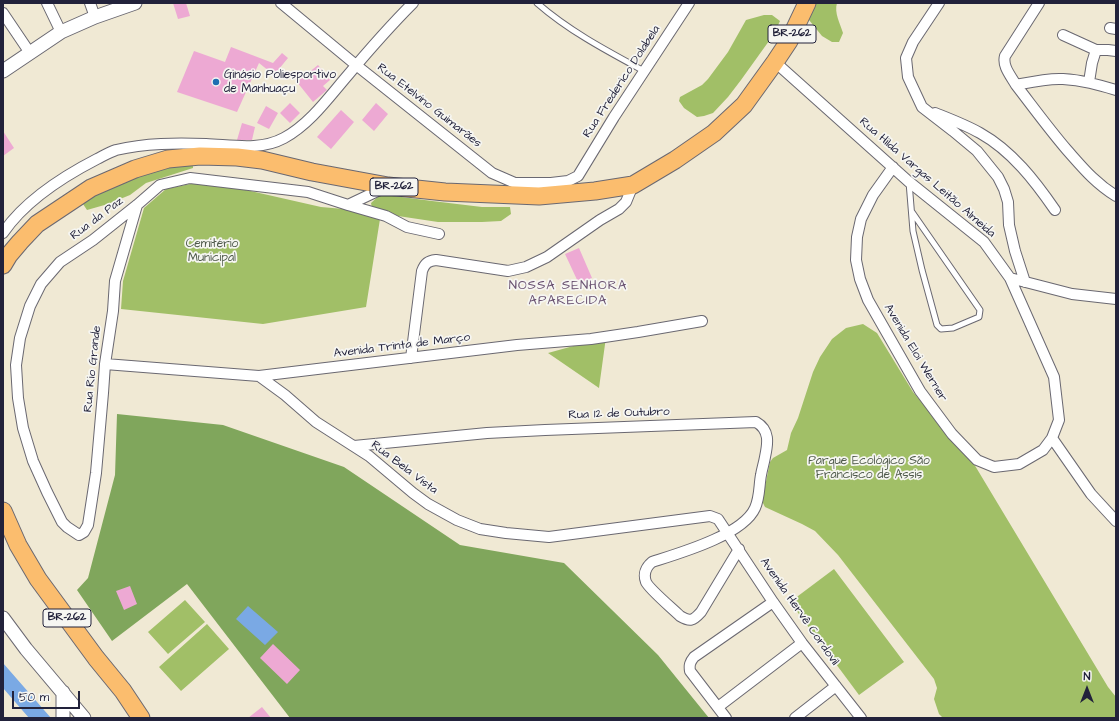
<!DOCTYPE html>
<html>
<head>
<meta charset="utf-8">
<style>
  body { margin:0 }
  #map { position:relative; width:1119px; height:721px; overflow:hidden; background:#f0e9d4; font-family:"Architects Daughter",sans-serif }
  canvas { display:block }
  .frame { position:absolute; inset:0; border:4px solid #22223b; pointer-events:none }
  .north { position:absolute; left:1067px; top:669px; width:40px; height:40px; -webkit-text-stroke:3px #f6f6f2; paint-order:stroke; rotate:0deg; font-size:11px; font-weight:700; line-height:16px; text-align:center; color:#22223b }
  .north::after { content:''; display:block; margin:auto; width:14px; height:18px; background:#22223b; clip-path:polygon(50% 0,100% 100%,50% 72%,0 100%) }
  .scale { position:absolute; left:12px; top:691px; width:68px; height:18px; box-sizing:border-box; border:2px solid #22223b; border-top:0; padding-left:5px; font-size:12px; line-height:14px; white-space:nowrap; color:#22223b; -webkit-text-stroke:3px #f6f6f2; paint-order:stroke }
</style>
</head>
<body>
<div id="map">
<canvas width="1119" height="721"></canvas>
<div class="frame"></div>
<div class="north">N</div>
<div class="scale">50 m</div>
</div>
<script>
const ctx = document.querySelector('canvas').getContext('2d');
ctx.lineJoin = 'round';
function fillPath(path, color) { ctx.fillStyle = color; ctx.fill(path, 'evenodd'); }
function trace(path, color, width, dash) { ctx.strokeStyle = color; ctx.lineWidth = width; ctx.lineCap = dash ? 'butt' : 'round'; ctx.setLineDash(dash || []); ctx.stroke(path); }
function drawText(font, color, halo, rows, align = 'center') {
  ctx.font = font + ' "Architects Daughter",sans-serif'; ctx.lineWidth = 3.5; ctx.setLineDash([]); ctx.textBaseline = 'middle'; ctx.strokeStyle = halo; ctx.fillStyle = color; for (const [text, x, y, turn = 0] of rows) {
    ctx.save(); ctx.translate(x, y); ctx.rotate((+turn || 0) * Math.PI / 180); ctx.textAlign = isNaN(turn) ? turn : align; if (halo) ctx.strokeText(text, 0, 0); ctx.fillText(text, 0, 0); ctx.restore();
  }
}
const green = new Path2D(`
  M813,3h24c-3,10 3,20 6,30l-4,9h-7l-10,-6 -13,-16 -1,-6z
  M764,15h8l8,6 -6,13 -33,46 -13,17 -15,16 -9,3 -7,1 -13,-9 -5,-7 1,-4 22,-12 6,-6 20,-27 18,-32z
  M193,163v5l-47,15 -16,12 -22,9 -21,6 -4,-6 1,-5 50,-25z
  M195,183l29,2 97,22 23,2 36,10 -14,88 -103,17 -142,-15 2,-28 21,-73 22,-19z
  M383,192l11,4 38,5 50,6h28l1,7 -10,7 -19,1h-44l-40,-6 -26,-8 -1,-5z
  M863,324l14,9 36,59 61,72 134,223 8,10v21h-173l-4,-4 -5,-15 3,-11 -3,-9 -96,-124 -23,-24 -13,-7 -37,-17 -3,-6 8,-39 3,-4 14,-8 4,-17 7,-15 15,-46 7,-15 12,-18 14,-11z
  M606,337l-7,51 -51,-35z
  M834,569l70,93 -45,33 -69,-93z
  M185,600l20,22 -37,32 -20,-22z
  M207,624l22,25 -48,42 -22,-24z`);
const forest = new Path2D(`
  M117,414l106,11 121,42 116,78 104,18 94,92 51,63h-419l-103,-134 -75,57 -35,-51 11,-12 27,-103z`);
const water = new Path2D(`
  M248,606l30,26 -13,13 -29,-26z
  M3,663l48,55h-22l-26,-30z`);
const building = new Path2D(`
  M173,3h13l4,13 -12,3z
  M231,47l42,16 9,-10 6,5 -14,17 -15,-12 -22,49 -60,-20 17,-41 31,11z
  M318,65l12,15 -7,6 4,4 -14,12 -16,-20z
  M290,103l10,10 -10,10 -10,-10z
  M376,103l12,11 -14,17 -12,-11z
  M266,106l12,7 -9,16 -12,-6z
  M341,110l13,12 -23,27 -14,-12z
  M242,123l13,4 -3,13h-15z
  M3,131l11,17 -11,8z
  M579,248l13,30 -13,6 -14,-30z
  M130,586l7,18 -13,6 -8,-19z
  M273,644l27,26 -13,14 -27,-26z
  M262,707l9,11h-23z`);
const service = new Path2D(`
  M537,3c32,28 70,48 107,68
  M909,182l4,49 9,39 15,55 4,4 12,-1 26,-11 1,-7 -68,-98`);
const minor = new Path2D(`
  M47,3l14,29
  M90,3l5,14
  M281,3l75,62 136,108 23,10h36l17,-2 10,-5 36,-59 75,-114
  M939,3l-26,39 -7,16 2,19 14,30 31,24 24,20 21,26 6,12 4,13 1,23 6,26 10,31
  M1039,3l-34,53c-3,10 6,20 11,29 15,-3 32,-7 47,-6 19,1 36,6 53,11
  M3,13l27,40
  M1110,28l6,1
  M1063,35l33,15h12l8,1
  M775,62l133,119 76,61 26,36 62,16 44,5
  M1089,82l3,-19 4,-13
  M1016,85c17,22 33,44 51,65 16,18 28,33 49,46
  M935,113c15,6 31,12 45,20 32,18 55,48 75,77
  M893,167l-20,28 -12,24 -4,18 -1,23 4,19 8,21 52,91 32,43 25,26 17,7 25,-3 24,-14 9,-12 7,-18 -5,-43 -44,-99
  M137,205l-22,76 -2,30 -8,53 -2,29 -7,80 -8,52 -4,7 -5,3 -12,-8 -5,-5 -15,-30 -14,-31 -10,-33 -5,-30 -2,-33 4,-27 10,-32 11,-22 19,-22 33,-22 44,-35 23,-20 30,-7 118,14 40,13 38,11 21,11 32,7
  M348,205l40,-19
  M3,233c21,-31 61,-57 94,-74 6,-3 13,-7 19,-9 30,-7 60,-7 90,-6 26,1 54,7 78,-6 26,-14 45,-41 64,-63 21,-25 42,-49 65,-72
  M411,358l11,-87c3,-8 6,-10 14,-11l72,11 18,-4 21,-10 53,-37 19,-11 7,-7 7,-17
  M105,364l154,12 258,-31 74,-6 47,-7 64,-11
  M259,376l26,19 31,27 53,34 44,37 15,11 29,16 23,9 26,4 43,4 161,-21 8,3 55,83 29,41 59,75
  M1052,438l39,56 25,27
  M354,446l133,-13 58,-3 211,-8c14,8 12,21 9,35 -1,6 -3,12 -4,18 -2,10 -1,22 -6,33 -12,27 -75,45 -103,54 -6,5 -9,12 -6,20 3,7 27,27 34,34 10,6 13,5 21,-4l38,-63
  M718,707l84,-64
  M726,718l-36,-47c-1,-6 0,-9 4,-14l79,-55
  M795,718l41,-32`);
const tertiary = new Path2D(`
  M3,71l58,-39 34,-15 40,-14
  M3,618l23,31 58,69
  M63,718v-26`);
const trunk = new Path2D(`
  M3,265l6,-10 11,-13 17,-18 54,-36 44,-19 33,-10 32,-3 37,1 25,3 50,12 76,14 57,6 94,4 56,-5 38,-6 42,-25 39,-27 30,-28 31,-43 14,-21 18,-38
  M3,511l15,34 20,34 58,79 27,33 18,27`);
const markers = [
  [216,82,4,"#1f6fb2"]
];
const shields = [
  [792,34,48],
  [394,187,48],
  [67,618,48]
];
const shieldNames = [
  ["BR-262",792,34],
  ["BR-262",394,187],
  ["BR-262",67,618]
];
const poiNames = [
  ["Ginásio Poliesportivo",224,75],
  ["de Manhuaçu",224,89]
];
const streetNames = [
  ["Rua Frederico Dolabela",622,82,-57],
  ["Rua Etelvino Guimarães",429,106,38],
  ["Rua Hilda Vargas Leitão Almeida",927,178,41],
  ["Rua da Paz",97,219,-37],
  ["Avenida Trinta de Março",402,346,-7],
  ["Avenida Eloi Werner",915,353,59],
  ["Rua Rio Grande",93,369,-84],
  ["Rua 12 de Outubro",619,414,-2],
  ["Rua Bela Vista",404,468,37],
  ["Avenida Hervê Cordovil",799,612,55]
];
const parkNames = [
  ["Cemitério",212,244],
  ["Municipal",212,258],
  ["Parque Ecológico São",869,461],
  ["Francisco de Assis",869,475]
];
const neighbourhoodNames = [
  ["NOSSA SENHORA",568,286],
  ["APARECIDA",568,301]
];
fillPath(green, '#a1bf67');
fillPath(forest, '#80a65c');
fillPath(water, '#7aa9e4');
fillPath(building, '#eda9d3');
trace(service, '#6a6871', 7);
trace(minor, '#6a6871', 12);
trace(tertiary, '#6a6871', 15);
trace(trunk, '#6a6871', 19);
trace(service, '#fff', 5);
trace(minor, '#fff', 10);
trace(tertiary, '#fff', 13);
trace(trunk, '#fbbd6e', 17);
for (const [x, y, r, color] of markers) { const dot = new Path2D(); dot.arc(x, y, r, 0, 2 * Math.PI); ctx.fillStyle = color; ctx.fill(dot); trace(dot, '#f6f6f2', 1.5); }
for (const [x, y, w] of shields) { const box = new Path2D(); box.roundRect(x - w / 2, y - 9, w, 18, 3); ctx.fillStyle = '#f6f6f2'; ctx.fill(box); trace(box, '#22223b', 1); }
drawText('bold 11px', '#22223b', null, shieldNames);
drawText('12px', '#22223b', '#f6f6f2', poiNames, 'left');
drawText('12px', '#22223b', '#f6f6f2', streetNames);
drawText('12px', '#4e594a', '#f6f6f2', parkNames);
ctx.letterSpacing = '1px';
drawText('13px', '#695170', '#f6f6f2', neighbourhoodNames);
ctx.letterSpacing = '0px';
</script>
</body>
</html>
